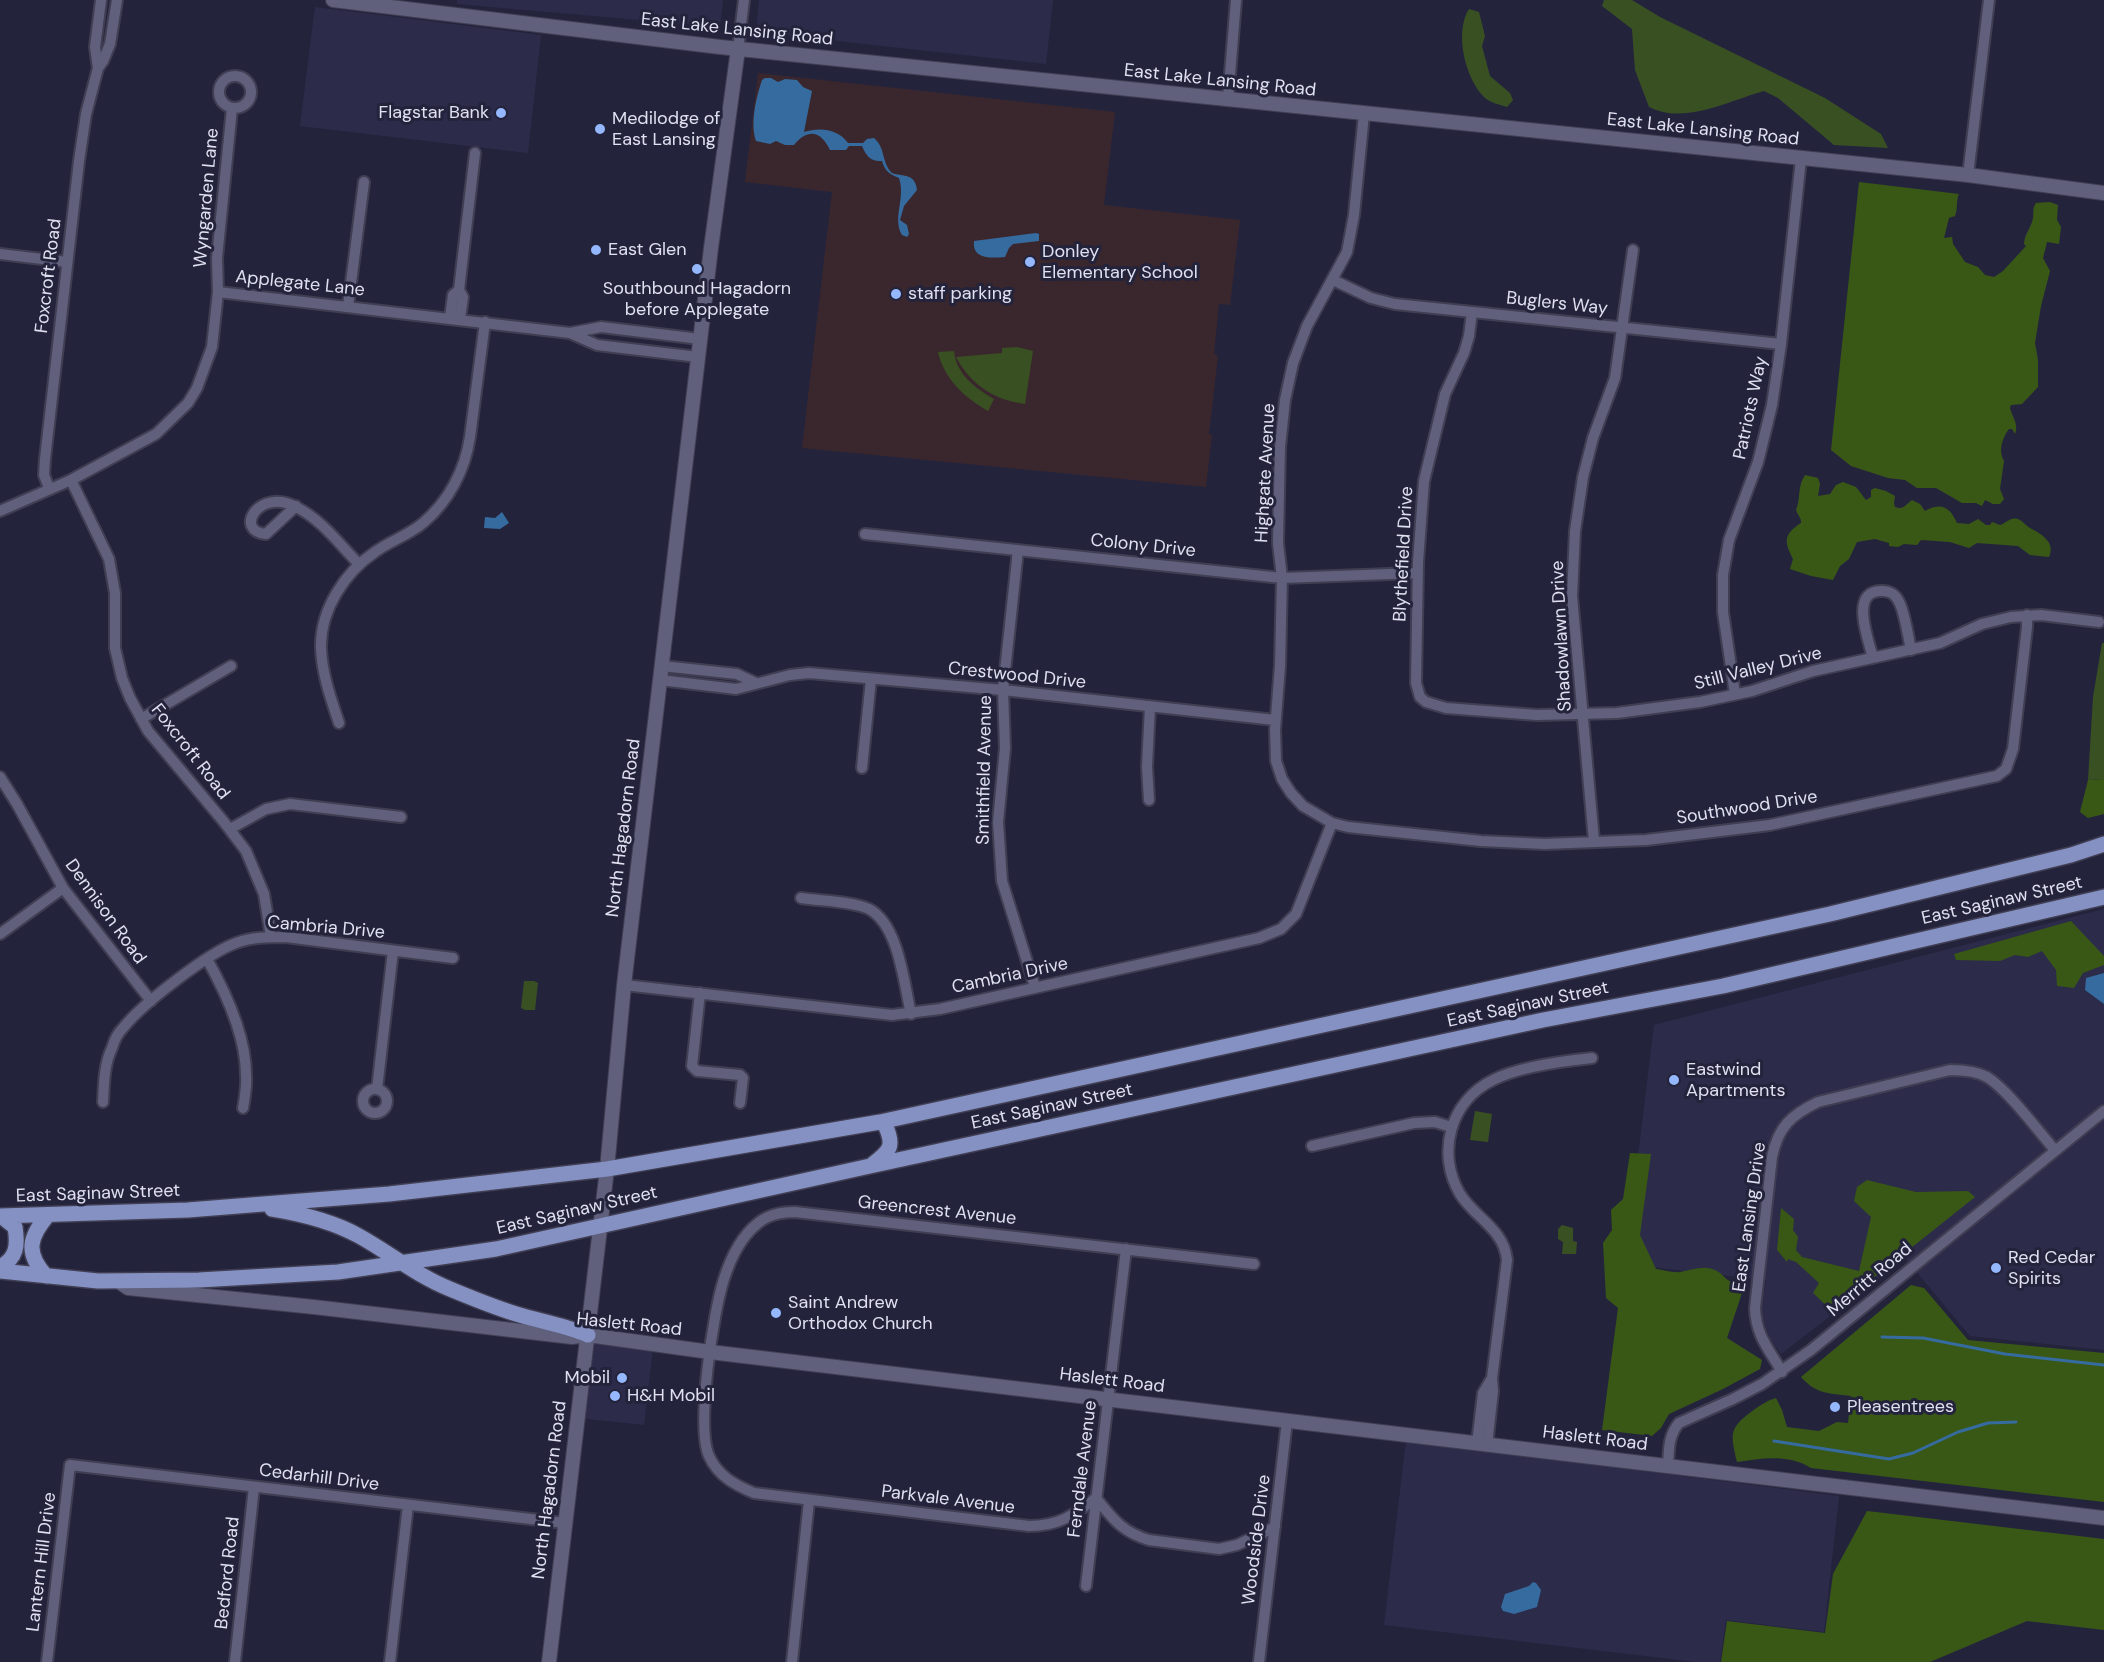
<!DOCTYPE html>
<html>
<head>
<meta charset="utf-8">
<style>
  body { margin:0 }
  canvas { display:block; background:#24233c }
</style>
</head>
<body>
<canvas width="2104" height="1662"></canvas>
<script>
const ctx = document.querySelector('canvas').getContext('2d');
ctx.lineJoin = 'round';
function fillPath(path, color) { ctx.fillStyle = color; ctx.fill(path, 'evenodd'); }
function trace(path, color, width, dash) { ctx.strokeStyle = color; ctx.lineWidth = width; ctx.lineCap = dash ? 'butt' : 'round'; ctx.setLineDash(dash || []); ctx.stroke(path); }
function drawText(font, color, halo, rows, align = 'center') {
  ctx.font = font + ' "DM Sans",sans-serif'; ctx.lineWidth = 6; ctx.setLineDash([]); ctx.textBaseline = 'middle'; ctx.strokeStyle = halo; ctx.fillStyle = color; for (const [text, x, y, turn = 0] of rows) {
    ctx.save(); ctx.translate(x, y); ctx.rotate((+turn || 0) * Math.PI / 180); ctx.textAlign = isNaN(turn) ? turn : align; if (halo) ctx.strokeText(text, 0, 0); ctx.fillText(text, 0, 0); ctx.restore();
  }
}
const built = new Path2D(`
  M457,0h266l-3,27 -263,-23z
  M759,0h294l-7,64 -290,-32z
  M315,7l226,28 -13,118 -228,-27z
  M2104,909v441l-134,-14 -65,-78 -124,96 -11,-15 -9,-25 5,-34 -141,-16 29,-239z
  M589,1341l64,7 -9,77 -65,-7z
  M1406,1441l433,55 -15,136 -98,-12 -6,42h-24l-312,-37z`);
const education = new Path2D(`
  M758,73l357,39 -11,93 136,15 -10,85 -11,-1 -5,50 4,2 -9,78 3,1 -6,52 -404,-39 30,-256 -87,-10z`);
const green = new Path2D(`
  M1604,0h28l28,17 165,81 56,36 7,14 -54,-3 -56,-47 -14,-7c-36,10 -79,34 -115,16l-14,-37 -3,-41 -30,-23z
  M1469,9l10,3 6,24 -3,10 8,30 20,17 3,7 -6,7c-6,-2 -16,-4 -22,-9 -20,-19 -31,-66 -16,-89z
  M1017,347l16,4 -8,53c-31,-4 -54,-19 -69,-47l46,-4v-5z
  M954,351c2,23 21,37 40,48l-6,12c-23,-13 -44,-32 -50,-59z
  M2102,643h2v136l-16,1 5,-83z
  M524,981h10l4,2 -3,27h-10l-4,-2z
  M1475,1111l17,3 -4,28 -18,-2z
  M1562,1225l11,3v13l4,1 -1,12h-14l1,-12 -5,-3v-10z`);
const forest = new Path2D(`
  M1859,182l100,12c-3,5 -1,14 -4,22l-6,2 -5,20 8,-1 1,7 12,18 13,5 7,8 9,2 9,-6 23,-25 -2,-2c1,-12 7,-15 9,-26 1,-6 -1,-9 3,-15l14,-1 8,3 -1,15 4,7 -2,17 -12,-2 -4,16 7,13 -9,35 -6,37 3,17v27l-16,17 -11,1 -1,3c2,9 9,16 5,26l-3,-5h-3c-7,9 -11,22 -5,32l-4,28 4,10 -4,5h-7l-8,-4 -3,6 -6,-3h-14l-26,-15h-19l-12,-8 -17,-2 -37,-12 -20,-16z
  M1805,475l13,3 2,6 -2,12 12,-2 6,-9 7,-3 13,5 10,13 5,-3v-7l4,-2 11,3 9,5 -1,7 1,4c9,3 10,-2 17,-7l8,4 5,7c16,-9 25,-4 32,12l12,1 9,-5 8,6h4l2,-3 8,3c7,-2 10,-8 18,-6 5,2 8,7 12,9 11,6 26,14 19,29l-19,-2 -12,-9 -41,-3 -8,5 -19,-6 -29,-2 -4,5 -13,-1 -6,3 -9,-1v-3l-14,-4 -18,3 -8,17 -9,7 -7,14 -22,-4 -21,-7 3,-10c-5,-11 -11,-20 0,-30 1,-1 7,-6 8,-6 1,-4 -4,-9 -5,-13 5,-12 1,-23 9,-35z
  M2104,779v35l-16,4 -8,-6 8,-32z
  M2071,921l33,35v9l-21,8 -9,15 -17,-2 -1,-16 -14,-19 -14,6 -13,-2 -15,6 -44,-1 -2,-6z
  M1630,1153l21,1 -11,81 16,34c8,1 16,4 24,3 12,-2 25,-8 37,-1 9,5 11,15 23,9l5,4 -18,54 35,22 -2,9 -37,20 -54,25 -8,14 -9,8 -50,-6 16,-122 -12,-10 -3,-55 9,-13 -1,-20 12,-11z
  M1867,1180l49,12 52,-1 7,6 -143,114 -19,-18 6,-10 -23,-21 -8,-3 -1,3 -10,-12 4,-42 13,11 -1,11 5,7 -2,13 6,7 57,14 12,-54 -17,-16 3,-14z
  M1911,1285l13,3 44,52 136,13v149l-293,-34c-22,-14 -49,-10 -74,-6 -6,-27 -9,-33 14,-50 8,-6 15,-11 25,-14l6,12 5,17 32,4 18,-9 11,1 3,-27c-21,-3 -34,-1 -50,-19z
  M1867,1511l237,28v91l-77,-9 -97,41h-209l6,-41 98,12 8,-59z`);
const water = new Path2D(`
  M765,78h6l7,4 7,-3 12,1 6,7 9,4 -8,41c16,-5 34,-3 44,11h15l4,-4 7,-1c12,10 7,24 18,35 12,4 23,0 25,17l-13,16 -4,14 7,5 2,9 -2,3 -5,-2c-10,-17 4,-37 -3,-57 -10,-4 -14,-7 -17,-17 -11,1 -16,-5 -20,-15h-13l-3,4h-16c-9,-19 -22,-22 -36,-5h-9l-9,-4 -6,3 -14,-3c-6,-18 0,-43 6,-61z
  M1036,233l3,1v7l-26,3 -4,4 -4,9c-13,1 -33,3 -31,-16z
  M502,512l7,11 -9,6 -16,-1 1,-11 10,1z
  M2104,973v31l-19,-14 1,-12z
  M1533,1582l3,1 5,7 -4,17 -23,7 -11,-3 -2,-4 4,-13 24,-8z`);
const stream = new Path2D(`
  M1882,1337l41,1 82,16 99,11
  M1774,1441l115,18 24,-6 45,-21 30,-9 28,-1`);
const street = new Path2D(`
  M738,49l6,-49
  M98,68l-3,-21 6,-47
  M219 92a16 16 0 1 1 32 0a16 16 0 1 1-32 0Z
  M1228,99l8,-99
  M1364,114l-10,101 -7,37 -40,74 -14,37 -8,37 -5,47 -1,46 -1,50 4,35 -2,88 -5,64 1,31 6,18 9,14 12,13 29,17 16,4 133,14 64,3 101,-4 124,-15 227,-49 9,-7 7,-20 14,-122v-12
  M1968,175l21,-175
  M0,254l67,8
  M1333,280l38,18 24,6 386,40
  M218,292l352,41 27,12 101,12
  M348,306l16,-124
  M1472,312l-3,24 -5,17 -19,41 -21,87 -6,81 -2,121 4,14 6,5 20,6 91,7 80,-2 83,-11 52,-11 61,-20 127,-28 42,-19 29,-7 30,-2 58,7
  M450,318l3,-23 6,-5
  M460,319l3,-22 -4,-7 16,-137
  M570,333l31,-6 99,12
  M71,480l38,79 6,34v55l7,30 8,20 18,33 76,91 22,29 18,43 7,43
  M49,488l-5,-13 1,-16 34,-298 7,-47 12,-46 5,-7 7,-17 7,-44
  M296,506l-30,28c-33,-3 -7,-47 30,-27 25,12 44,38 63,57
  M0,511l71,-31 85,-46 32,-31 9,-15 15,-41 6,-55 -1,-34 15,-150
  M865,534l417,44 135,-5
  M1018,550l-15,140 2,58 -7,74 4,59 33,106
  M1873,658c-4,-17 -25,-69 10,-67 6,0 12,3 15,9 7,11 10,37 13,50
  M662,666l75,8 19,9
  M660,680l76,9 54,-14 19,-2 194,17 272,30
  M1735,694l-12,-82v-37l6,-35 29,-78 14,-57 9,-61 20,-185
  M141,719l90,-53
  M339,723c-8,-24 -17,-49 -18,-75 -1,-38 24,-76 54,-96 15,-11 34,-17 48,-29 26,-22 42,-53 47,-86l15,-115
  M862,768l9,-89
  M0,777l17,27 46,84 88,113
  M1149,800l-2,-33 3,-61
  M230,829l36,-20 24,-5 111,13
  M1594,841l-22,-245 3,-65 8,-54 10,-39 22,-60 18,-128
  M801,898c19,3 51,3 68,11 30,16 35,75 42,105
  M0,934l63,-46
  M207,959c18,32 39,78 39,116 1,11 -1,22 -3,33
  M624,985l268,30 48,-6 319,-71 22,-9 15,-15 36,-91
  M700,993l-8,73 5,5 43,4 3,3 -3,25
  M363 1101a12 12 0 1 1 24 0a12 12 0 1 1-24 0Z
  M377,1089l16,-138
  M103,1102c1,-18 1,-38 9,-54 2,-7 6,-15 11,-20 19,-24 85,-75 113,-85 16,-6 33,-6 50,-6l167,21
  M1312,1146l102,-23 21,-1 16,5
  M1254,1264l-459,-52c-14,0 -27,2 -38,12 -16,13 -27,36 -33,55 -11,33 -28,148 -15,177 9,20 26,29 45,37l275,33c29,0 44,-10 67,-28 17,21 26,34 53,42l70,9 18,-4 38,-18
  M1782,1372c-13,-23 -26,-36 -27,-64l17,-151c6,-30 19,-42 46,-55l132,-32c13,0 26,1 37,7 21,13 51,54 68,73
  M1477,1443l6,-50 9,-15
  M1487,1445l6,-54 -1,-13 15,-118c-3,-31 -32,-42 -47,-66 -24,-41 -10,-93 33,-114 25,-13 70,-19 99,-22
  M1668,1466c1,-16 0,-30 11,-43l54,-24 29,-15 49,-34 293,-239
  M1086,1586l40,-337
  M47,1662l23,-197 495,58
  M235,1662l19,-175
  M390,1662l18,-157
  M792,1662l17,-161
  M1259,1662l28,-241`);
const secondary = new Path2D(`
  M333,0l387,47 1248,128 136,18
  M118,1281l10,7 186,19 258,30 16,-2 122,17 1394,166
  M549,1662l58,-493 17,-184 87,-737 27,-199`);
const primary = new Path2D(`
  M873,1164c17,-13 22,-18 12,-39l-5,-3
  M272,1209c31,5 60,12 87,27 31,17 58,40 91,53 24,10 48,20 73,27 22,6 44,10 65,19
  M0,1216l188,-6 201,-16 218,-25 273,-47 950,-208 241,-59 33,-11
  M0,1267c17,-9 18,-22 15,-40l-14,-11
  M0,1271l98,10 101,-1 139,-8 158,-23 374,-83 673,-146 180,-34 381,-89
  M46,1276c-21,-23 -17,-39 2,-61`);
const markers = [
  [501,113,6,"#94b7fd"],
  [600,129,6,"#94b7fd"],
  [596,250,6,"#94b7fd"],
  [1030,262,6,"#94b7fd"],
  [697,269,6,"#94b7fd"],
  [896,294,6,"#94b7fd"],
  [1674,1080,6,"#94b7fd"],
  [1996,1268,6,"#94b7fd"],
  [776,1313,6,"#94b7fd"],
  [622,1378,6,"#94b7fd"],
  [615,1396,6,"#94b7fd"],
  [1835,1407,6,"#94b7fd"]
];
const streetNames = [
  ["East Lake Lansing Road",737,30,6],
  ["East Lake Lansing Road",1220,81,6],
  ["East Lake Lansing Road",1703,130,6],
  ["Wyngarden Lane",207,198,-85],
  ["Foxcroft Road",49,276,-83],
  ["Applegate Lane",300,284,6],
  ["Buglers Way",1557,304,6],
  ["Patriots Way",1751,408,-78],
  ["Highgate Avenue",1266,473,-87],
  ["Colony Drive",1143,546,6],
  ["Blythefield Drive",1404,554,-87],
  ["Shadowlawn Drive",1562,636,-93],
  ["Still Valley Drive",1758,669,-14],
  ["Crestwood Drive",1017,676,6],
  ["Foxcroft Road",190,752,52],
  ["Smithfield Avenue",985,770,-89],
  ["Southwood Drive",1747,808,-9],
  ["North Hagadorn Road",624,828,-83],
  ["East Saginaw Street",2002,901,-13],
  ["Dennison Road",105,912,54],
  ["Cambria Drive",326,928,5],
  ["Cambria Drive",1010,976,-12],
  ["East Saginaw Street",1528,1005,-12],
  ["East Saginaw Street",1052,1107,-12],
  ["East Saginaw Street",98,1194,-2],
  ["East Saginaw Street",577,1211,-13],
  ["Greencrest Avenue",937,1211,6],
  ["East Lansing Drive",1750,1217,-82],
  ["Merritt Road",1870,1280,-40],
  ["Haslett Road",629,1325,6],
  ["Haslett Road",1112,1381,7],
  ["Haslett Road",1595,1439,7],
  ["Ferndale Avenue",1083,1469,-83],
  ["Cedarhill Drive",319,1478,7],
  ["North Hagadorn Road",550,1490,-83],
  ["Parkvale Avenue",948,1500,7],
  ["Woodside Drive",1257,1540,-83],
  ["Lantern Hill Drive",42,1562,-83],
  ["Bedford Road",228,1573,-84]
];
const poiNames = [
  ["Flagstar Bank",489,113,"right"],
  ["Medilodge of",612,119],
  ["East Lansing",612,140],
  ["East Glen",608,250],
  ["Donley",1042,252],
  ["Elementary School",1042,273],
  ["Southbound Hagadorn",697,289,"center"],
  ["before Applegate",697,310,"center"],
  ["staff parking",908,294],
  ["Eastwind",1686,1070],
  ["Apartments",1686,1091],
  ["Red Cedar",2008,1258],
  ["Spirits",2008,1279],
  ["Saint Andrew",788,1303],
  ["Orthodox Church",788,1324],
  ["Mobil",610,1378,"right"],
  ["H&H Mobil",627,1396],
  ["Pleasentrees",1847,1407]
];
fillPath(built, '#2c2b4a');
fillPath(education, '#3a272d');
fillPath(green, '#395023');
fillPath(forest, '#395816');
fillPath(water, '#366b9f');
trace(stream, '#366b9f', 3);
trace(street, '#403e53', 14);
trace(secondary, '#403e53', 16);
trace(primary, '#403e53', 18);
trace(street, '#60607d', 10);
trace(secondary, '#60607d', 14);
trace(primary, '#8491c2', 15);
for (const [x, y, r, color] of markers) { const dot = new Path2D(); dot.arc(x, y, r, 0, 2 * Math.PI); ctx.fillStyle = color; ctx.fill(dot); trace(dot, '#24233c', 2); }
drawText('18px', '#dfe0f0', '#24233c', streetNames);
drawText('18px', '#dfe0f0', '#24233c', poiNames, 'left');
</script>
</body>
</html>
